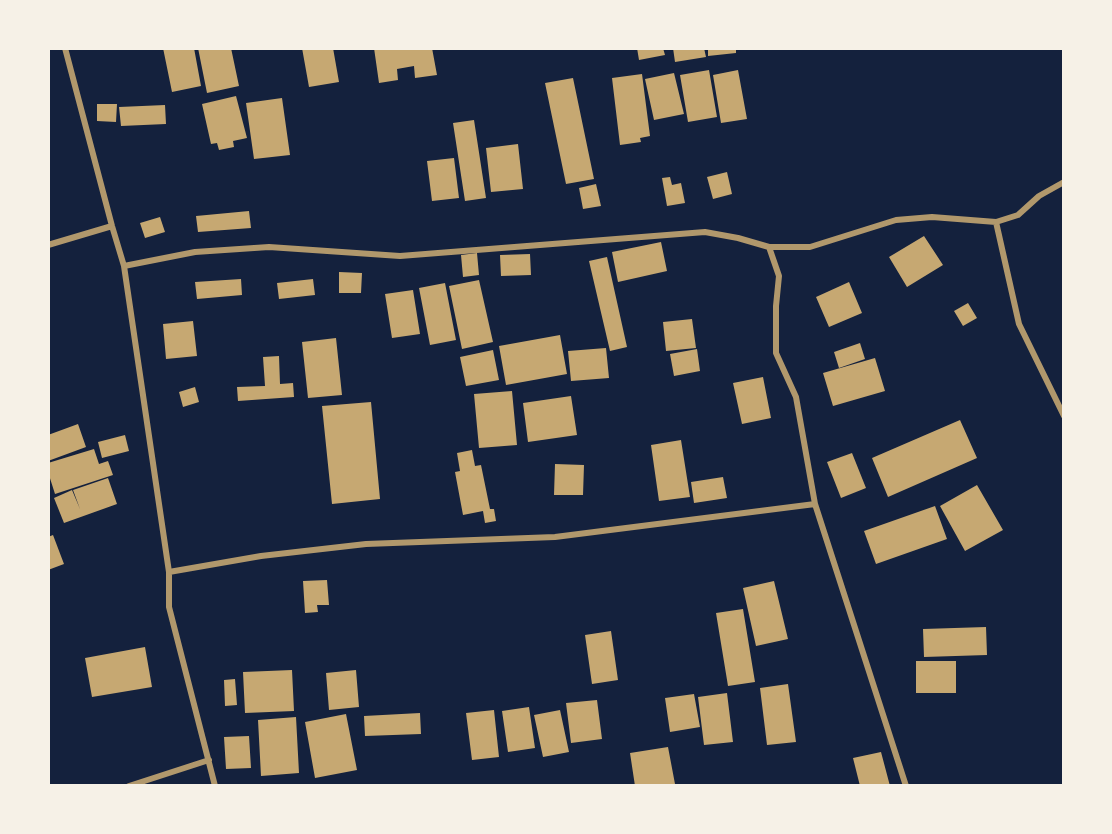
<!DOCTYPE html>
<html>
<head>
<meta charset="utf-8">
<style>
  body { margin:0 }
  #map { position:relative; width:1112px; height:834px; overflow:hidden; background:#14213d; font-family:"Varela Round",sans-serif }
  canvas { display:block }
  .frame { position:absolute; inset:0; border:50px solid #f6f1e7; pointer-events:none }
</style>
</head>
<body>
<div id="map">
<canvas width="1112" height="834"></canvas>
<div class="frame"></div>
</div>
<script>
const ctx = document.querySelector('canvas').getContext('2d');
ctx.lineJoin = 'round';
function fillPath(path, color) { ctx.fillStyle = color; ctx.fill(path, 'evenodd'); }
function trace(path, color, width, dash) { ctx.strokeStyle = color; ctx.lineWidth = width; ctx.lineCap = dash ? 'butt' : 'round'; ctx.setLineDash(dash || []); ctx.stroke(path); }
const building = new Path2D(`
  M163,48h31l7,38 -29,6z
  M198,48h33l8,38 -32,7z
  M302,48h31l6,34 -30,5z
  M374,48h58l5,27 -22,3 -1,-12 -17,3 1,11 -19,3z
  M637,48h26l2,7 -26,5z
  M673,48h31l2,9 -31,5z
  M708,48h28v5l-28,3z
  M709,70l8,47 -29,5 -8,-47z
  M738,70l9,49 -26,4 -8,-48z
  M674,73l10,41 -30,6 -9,-41z
  M642,74l8,62 -10,2 1,4 -21,3 -8,-67z
  M573,78l21,101 -28,5 -21,-101z
  M236,96l11,42 -14,3 1,6 -15,3 -2,-7 -6,1 -9,-40z
  M282,98l8,57 -36,4 -8,-56z
  M97,104h20l-1,18 -19,-1z
  M165,105l1,19 -45,2 -2,-19z
  M474,120l12,78 -21,3 -12,-78z
  M518,144l5,45 -32,3 -5,-44z
  M454,158l5,40 -27,3 -5,-40z
  M727,172l5,22 -19,5 -6,-22z
  M670,177l2,8 9,-2 4,20 -18,3 -5,-28z
  M596,184l5,22 -18,3 -4,-21z
  M249,211l2,17 -53,4 -2,-16z
  M160,217l5,15 -20,6 -5,-15z
  M924,236l19,29 -36,22 -18,-30z
  M661,242l6,29 -49,11 -6,-30z
  M477,253l2,22 -16,2 -2,-22z
  M530,254l1,21 -30,1 -1,-21z
  M607,257l20,90 -17,4 -21,-90z
  M339,272l23,1 -1,20h-22z
  M241,279l1,16 -45,4 -2,-17z
  M313,279l2,16 -36,4 -2,-16z
  M479,280l14,62 -31,7 -13,-63z
  M849,282l13,31 -33,14 -13,-30z
  M445,283l11,57 -26,5 -11,-57z
  M413,290l7,44 -28,4 -7,-44z
  M968,303l9,15 -14,8 -9,-15z
  M692,319l4,29 -30,3 -3,-29z
  M193,321l4,35 -31,3 -3,-35z
  M560,335l7,39 -61,11 -7,-39z
  M336,338l6,57 -34,3 -6,-56z
  M860,343l5,16 -26,9 -5,-16z
  M606,348l3,30 -38,3 -3,-30z
  M697,349l3,22 -26,5 -4,-22z
  M493,350l6,30 -33,6 -6,-29z
  M279,356l1,28 13,-1 1,14 -56,4 -1,-14 28,-1 -2,-29z
  M875,358l10,33 -52,15 -10,-33z
  M763,377l8,41 -29,6 -9,-41z
  M195,387l4,15 -16,5 -4,-15z
  M512,391l5,54 -38,3 -5,-54z
  M571,396l6,39 -49,7 -5,-39z
  M371,402l9,97 -48,5 -10,-98z
  M960,420l17,38 -89,39 -16,-39z
  M78,424l8,23 -38,14v-26z
  M125,435l4,16 -27,7 -4,-16z
  M681,440l9,57 -31,4 -8,-56z
  M94,449l5,15 9,-3 5,14 -58,19 -7,-22v-9z
  M472,450l3,16 6,-1 9,44h4l2,12 -11,2 -2,-12 -20,4 -8,-43 5,-1 -3,-18z
  M852,453l14,35 -25,10 -14,-36z
  M555,464l29,1 -1,30h-29z
  M723,477l4,21 -33,5 -3,-21z
  M108,478l9,26 -53,19 -10,-25 18,-8 8,19 -7,-19z
  M977,485l26,45 -38,21 -25,-45z
  M935,506l12,33 -71,25 -12,-33z
  M53,535l11,29 -16,6v-33z
  M327,580l2,25h-12l1,7 -13,1 -2,-32z
  M774,581l14,58 -32,7 -13,-58z
  M743,609l12,73 -27,4 -12,-73z
  M986,627l1,28 -63,2 -1,-28z
  M611,631l7,49 -26,4 -7,-49z
  M145,647l7,40 -60,10 -7,-39z
  M916,661h40v32h-40z
  M292,670l2,41 -49,2 -2,-41z
  M356,670l3,37 -30,3 -3,-37z
  M235,679l2,26 -12,1 -1,-26z
  M788,684l8,58 -29,3 -7,-57z
  M727,693l6,49 -29,3 -6,-48z
  M694,694l6,33 -30,5 -5,-34z
  M597,700l5,39 -31,4 -5,-40z
  M529,707l6,41 -27,4 -6,-41z
  M494,710l5,47 -27,3 -6,-47z
  M560,710l9,42 -26,5 -9,-42z
  M420,713l1,21 -56,2 -1,-20z
  M346,714l11,56 -42,8 -10,-56z
  M296,717l3,56 -38,3 -3,-56z
  M249,736l2,32 -25,1 -2,-32z
  M668,747l7,37 -11,2h-29l-5,-33z
  M881,752l9,34h-30l-7,-28z`);
const minor = new Path2D(`
  M65,48l47,178 12,40 45,306v35l46,179
  M996,222l23,102 45,92
  M48,245l64,-19
  M124,266l71,-14 74,-5 131,9 305,-24 33,6 31,9
  M169,572l92,-16 105,-12 189,-7 260,-33
  M129,786l80,-26
  M906,786l-91,-282 -19,-107 -20,-44v-47l3,-30 -10,-29h41l86,-27 36,-3 64,5 22,-7 21,-19 25,-14`);
fillPath(building, '#c6a872');
trace(minor, '#b1986c', 6);
</script>
</body>
</html>
